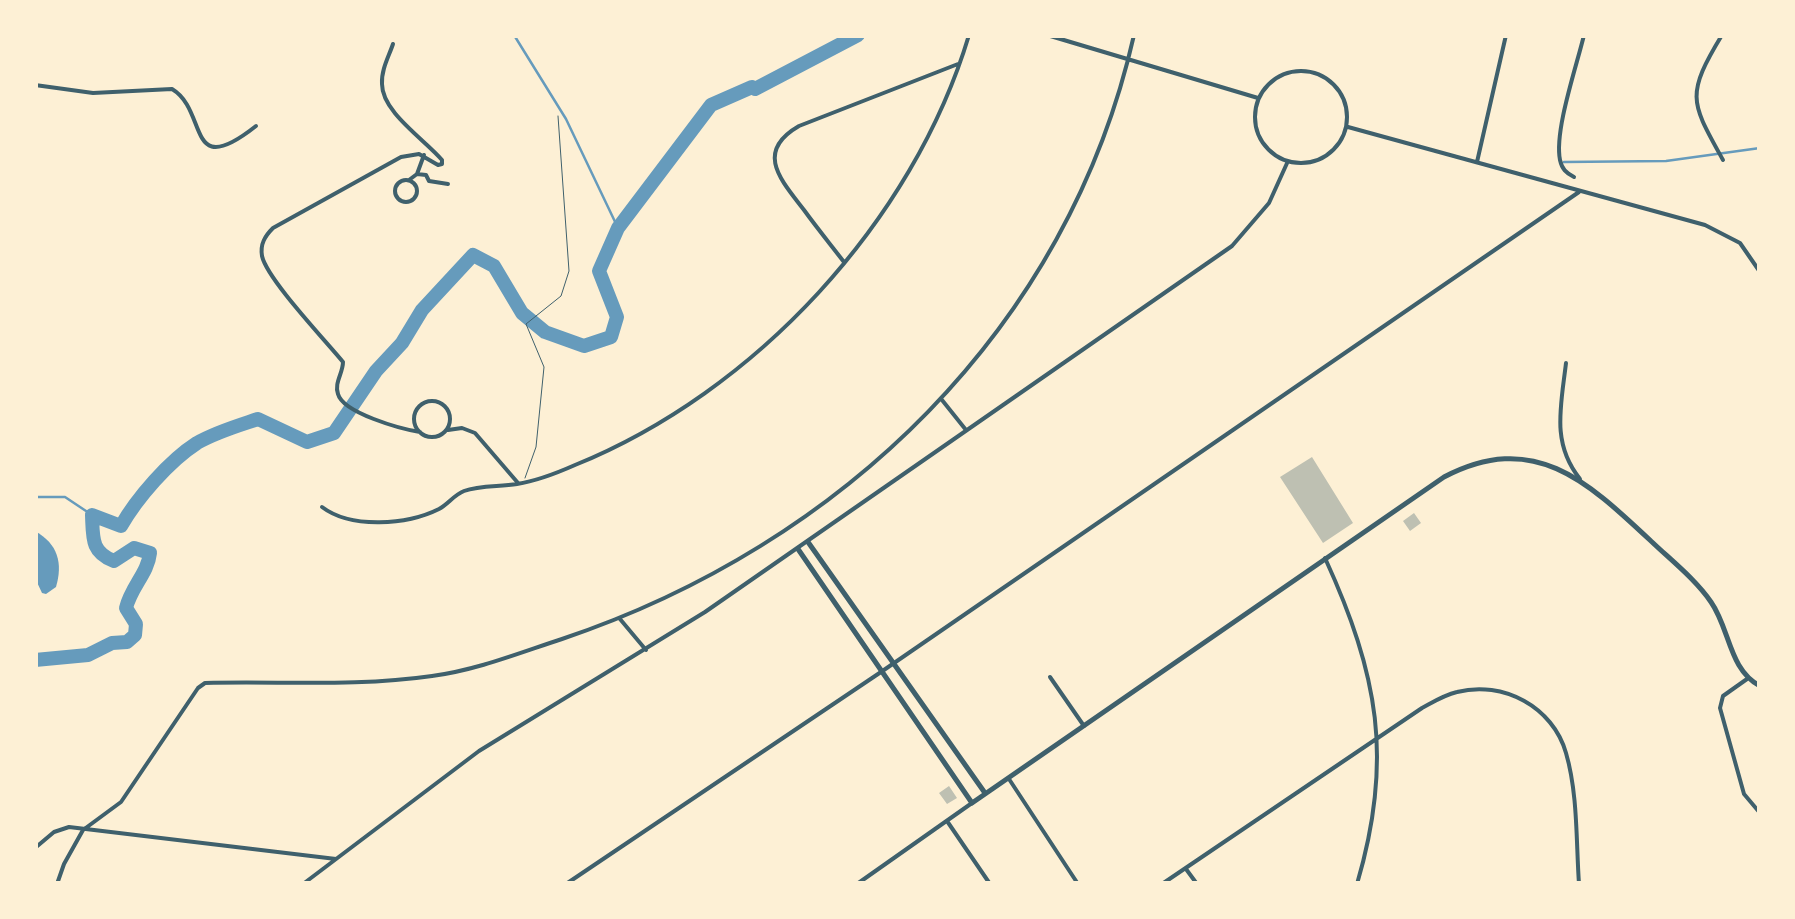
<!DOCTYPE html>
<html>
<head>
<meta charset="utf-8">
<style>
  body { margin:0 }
  #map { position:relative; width:1795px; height:919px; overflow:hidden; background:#fdf0d5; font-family:Karla,sans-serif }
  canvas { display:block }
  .frame { position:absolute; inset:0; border:38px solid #fdf0d5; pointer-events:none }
</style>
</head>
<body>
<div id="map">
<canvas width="1795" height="919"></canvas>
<div class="frame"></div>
</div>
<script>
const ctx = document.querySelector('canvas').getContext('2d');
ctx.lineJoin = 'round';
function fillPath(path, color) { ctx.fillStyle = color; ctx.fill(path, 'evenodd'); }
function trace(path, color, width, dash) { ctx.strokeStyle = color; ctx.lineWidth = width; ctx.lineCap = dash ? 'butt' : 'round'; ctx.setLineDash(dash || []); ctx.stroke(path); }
const water = new Path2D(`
  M35,531c23,13 28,32 21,56l-10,7 -4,-1 -7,-15z`);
const stream = new Path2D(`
  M514,35l52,84 52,109
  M1564,162l102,-1 94,-13
  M35,497h30l27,18`);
const river = new Path2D(`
  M35,660l53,-5 24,-12 15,-1 8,-7 1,-11 -10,-16c5,-21 22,-35 24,-55l-16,-5 -20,13c-23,-9 -21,-23 -22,-46l29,11c16,-28 48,-65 76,-83 19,-11 40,-17 61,-24l49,23 27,-9 42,-62 26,-28 20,-33 51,-55 21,11 28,47 23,19 39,14 27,-9 6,-20 -18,-46 19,-43 93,-123 41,-18 3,2 103,-54`);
const building = new Path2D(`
  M1312,457l41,66 -30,20 -43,-66z
  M1414,513l7,10 -11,8 -7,-10z
  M949,786l8,12 -10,6 -8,-11z`);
const service = new Path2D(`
  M525,478l11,-31 8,-80 -18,-43 35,-28 8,-25 -11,-155`);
const minor = new Path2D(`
  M1047,35l211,63
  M1722,35c-37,61 -31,67 1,125
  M393,44c-4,12 -12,26 -11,40 0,28 42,55 60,76v4l-4,1 -19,-11 -18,3 -128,71c-8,8 -13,16 -11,28 5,23 63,84 81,106 0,11 -9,21 -5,32 5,19 63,35 82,38
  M1255 117a46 46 0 1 1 92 0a46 46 0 1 1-92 0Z
  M35,85l58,8 79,-4c37,22 13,93 84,37
  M1348,127l357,98 35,18 20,29
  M1477,162l29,-127
  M417,174l9,1 3,6 19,3
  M1574,177c-8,-4 -12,-8 -14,-17 -6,-29 17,-95 24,-125
  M409,180l8,-6 7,-19
  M395 191a11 11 0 1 1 22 0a11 11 0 1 1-22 0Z
  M844,262c-13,-17 -27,-34 -40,-52 -23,-30 -50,-58 -5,-84l159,-62
  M1566,363c-5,43 -15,80 14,116
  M942,400l24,30
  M414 419a18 18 0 1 1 36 0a18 18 0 1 1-36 0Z
  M448,430l14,-2 13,5 43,50
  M322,507c29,22 85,18 117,2 9,-5 15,-14 25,-18 16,-6 36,-4 53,-7 19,-3 40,-11 58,-19 180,-73 338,-243 394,-430
  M1325,558c53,116 69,201 32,326
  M620,619l26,31
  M1050,677l34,49
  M1747,679l-24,17 -3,12 24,86 16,19
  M1009,779l69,105
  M947,821l43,63
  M35,848l19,-16 15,-5 267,32
  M1186,869l11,15
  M57,884l7,-20 19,-34 38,-28 77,-114 7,-5c76,-2 151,4 227,-7 45,-6 87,-23 130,-37 280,-94 506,-311 572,-604
  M303,884l176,-133 226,-139 527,-366 37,-43 19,-42
  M566,884l315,-212 698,-480
  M857,884l115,-81
  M1162,884l260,-176c11,-6 22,-13 35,-16 46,-12 96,15 109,61 12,41 10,89 13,131`);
const tertiary = new Path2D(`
  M808,542l177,251
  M798,549l174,254 472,-326c90,-47 143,4 208,65 20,19 43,37 59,60 19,27 18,68 49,84`);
fillPath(water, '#669bbc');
trace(stream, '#669bbc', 2.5);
trace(river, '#669bbc', 14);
fillPath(building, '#bec0b2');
trace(service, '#3f606c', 1);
trace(minor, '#3f606c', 4);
trace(tertiary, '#3f606c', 5);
</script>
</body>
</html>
